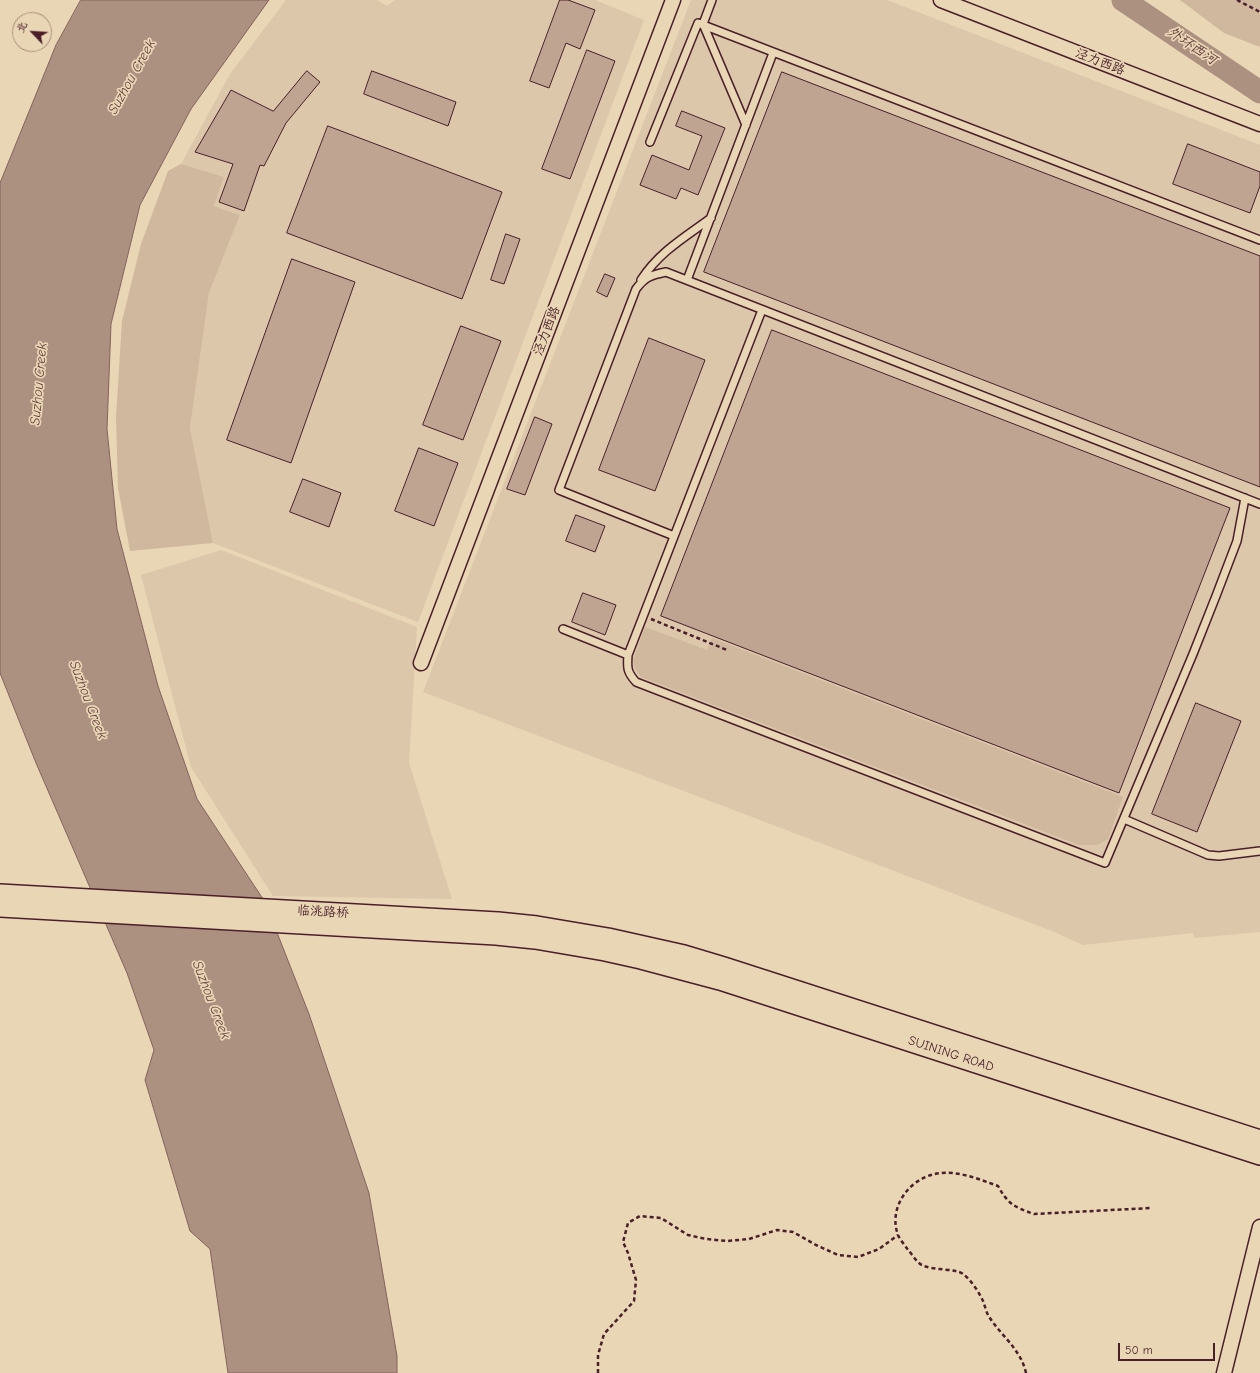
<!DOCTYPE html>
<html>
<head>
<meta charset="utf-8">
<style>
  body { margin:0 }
  #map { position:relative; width:1260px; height:1373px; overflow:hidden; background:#e9d6b4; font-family:"Comic Neue","LXGW WenKai TC",sans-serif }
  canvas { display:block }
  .north { position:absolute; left:12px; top:12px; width:40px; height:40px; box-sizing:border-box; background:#e9d6b4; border:1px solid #a98d7d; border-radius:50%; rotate:295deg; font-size:11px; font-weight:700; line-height:16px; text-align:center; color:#4a1f2b }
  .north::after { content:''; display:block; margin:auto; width:14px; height:18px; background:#4a1f2b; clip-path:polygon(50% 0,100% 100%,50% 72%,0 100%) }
  .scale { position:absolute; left:1118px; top:1343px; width:97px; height:18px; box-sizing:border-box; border:2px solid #4a1f2b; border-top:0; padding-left:5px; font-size:12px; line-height:14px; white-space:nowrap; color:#4a1f2b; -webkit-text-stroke:3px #e9d6b4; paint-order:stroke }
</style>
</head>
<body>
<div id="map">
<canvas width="1260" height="1373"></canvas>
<div class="north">北</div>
<div class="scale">50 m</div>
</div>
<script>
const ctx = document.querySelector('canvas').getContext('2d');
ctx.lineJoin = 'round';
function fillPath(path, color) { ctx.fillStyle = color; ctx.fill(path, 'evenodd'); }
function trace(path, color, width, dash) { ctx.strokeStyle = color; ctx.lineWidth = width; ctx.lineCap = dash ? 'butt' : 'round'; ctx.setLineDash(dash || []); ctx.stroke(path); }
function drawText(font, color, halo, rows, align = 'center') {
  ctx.font = font + ' "Comic Neue","LXGW WenKai TC",sans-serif'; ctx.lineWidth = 3.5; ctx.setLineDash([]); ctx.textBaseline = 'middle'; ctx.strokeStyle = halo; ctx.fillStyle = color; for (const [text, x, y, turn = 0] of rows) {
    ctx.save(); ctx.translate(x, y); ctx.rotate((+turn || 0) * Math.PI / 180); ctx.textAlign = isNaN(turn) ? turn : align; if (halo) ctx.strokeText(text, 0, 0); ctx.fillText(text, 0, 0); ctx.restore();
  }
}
const built = new Path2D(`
  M286,0h91l10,6 8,-6h200l49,20 -226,602 -205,-79 -23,-115 19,-135 31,-78 -26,-9 10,-29 -43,-13 49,-90z
  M691,0h196l373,145v787l-66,6 -1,-5 -110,12 -31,-14 -629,-239z
  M221,550l196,77 -8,136 43,136 -179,-3 -82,-129 -50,-192z`);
const green = new Path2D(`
  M1180,0h80v47l-36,-14z
  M181,164l43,13 -10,29 26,9 -31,78 -19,135 23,115 -83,8 -12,-63 -2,-71 6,-96 19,-77 27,-73z
  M645,627l62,23 5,-12 411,159 -15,42 -11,6h-18l-438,-168 -6,-8 -2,-9z`);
const water = new Path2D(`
  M81,0h188l-78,109 -51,96 -29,119 -4,105 10,100 41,157 39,113 68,103 44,112 60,179 28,163v17h-169l-18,-124 -20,-18 -45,-151 9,-30 -27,-77 -91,-210 -36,-90v-490l56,-138z`);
const river = new Path2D(`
  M1123,0l137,92`);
const building = new Path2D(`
  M560,0h8l27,10 -15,39 -14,-6 -17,45 -19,-7z
  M587,50l28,11 -45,118 -28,-10z
  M307,71l13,11 -34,41 -22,43 -4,-1 -16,46 -25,-9 14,-38 -38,-12 36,-62 42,21z
  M372,71l84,31 -8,24 -84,-32z
  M782,72l478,184v231l-556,-215z
  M682,111l43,17 -27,67 -17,-7 -5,11 -36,-14 12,-30 37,15 13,-34 -26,-10z
  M328,126l174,66 -40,107 -175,-66z
  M1188,144l72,28v14l-10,27 -77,-29z
  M506,234l14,5 -16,45 -13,-4z
  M292,259l63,23 -64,181 -64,-23z
  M605,274l10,4 -8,19 -10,-5z
  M461,326l40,15 -38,99 -40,-15z
  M772,330l458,178 -111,285 -458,-177z
  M649,338l56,22 -50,131 -56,-21z
  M535,417l17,7 -27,71 -18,-6z
  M419,448l39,15 -24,63 -39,-15z
  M303,479l38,14 -12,34 -39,-15z
  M576,515l29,11 -10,26 -29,-11z
  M583,593l33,12 -11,30 -33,-13z
  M1196,703l45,18 -44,111 -45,-18z`);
const path = new Path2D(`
  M1237,0l23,12
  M651,619l76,31
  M598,1373v-18l6,-21 30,-33 2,-21 -8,-27 -5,-11 5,-19 12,-7 21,2 27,17 18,4 21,2 22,-2 28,-9 16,2 23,13 22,10 20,2 21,-8 19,-14
  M1026,1373c-5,-24 -26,-38 -38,-58 -2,-4 -3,-9 -5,-14 -4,-9 -12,-21 -20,-27 -8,-6 -29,-3 -41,-9 -5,-2 -10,-11 -14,-15 -3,-5 -8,-10 -10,-15 -7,-19 1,-39 16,-51 27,-21 56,-8 84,2 10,18 16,21 36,28l117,-6`);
const service = new Path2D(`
  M712,0l-9,24 43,101
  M650,142l48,-119 562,217
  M641,280c18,-28 44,-43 70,-62
  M687,280l86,-227
  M762,310l-134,345c-1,13 -1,17 8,27l469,181 88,-209 23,-58 21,-55 8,-43
  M674,536l-115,-46 77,-201c9,-12 15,-14 30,-17l594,232
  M563,629l65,26
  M1124,819l84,36 11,1 41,-5`);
const minor = new Path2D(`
  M941,0l319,124
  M421,663l252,-663
  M1224,1373l36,-146`);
const secondary = new Path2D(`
  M0,894l498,28 39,4 71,12 76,17 40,12 536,173
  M0,907l496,28 39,4 70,12 36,8 79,21 540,175`);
const streetNames = [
  ["泾力西路",1100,62,21],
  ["泾力西路",547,331,-69],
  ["临洮路桥",323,912,3],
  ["SUINING ROAD",951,1054,18]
];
const waterNames = [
  ["外环西河",1192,46,34],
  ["Suzhou Creek",132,77,-61],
  ["Suzhou Creek",39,384,-85],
  ["Suzhou Creek",88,700,69],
  ["Suzhou Creek",211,1000,69]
];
fillPath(built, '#dcc7aa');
fillPath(green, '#cfb89e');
fillPath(water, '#ac9080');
trace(water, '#85635e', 1);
trace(river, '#ac9080', 23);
fillPath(building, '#bfa591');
trace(building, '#4a1f2b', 1);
trace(service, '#4a1f2b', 10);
trace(minor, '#4a1f2b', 17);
trace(secondary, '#4a1f2b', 22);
trace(path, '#4a1f2b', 2.5, [4, 3]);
trace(service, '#e9d6b4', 7);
trace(minor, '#e9d6b4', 14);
trace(secondary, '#e9d6b4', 19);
drawText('13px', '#4a1f2b', '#e9d6b4', streetNames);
drawText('italic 14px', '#623b40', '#e9d6b4', waterNames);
</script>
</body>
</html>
